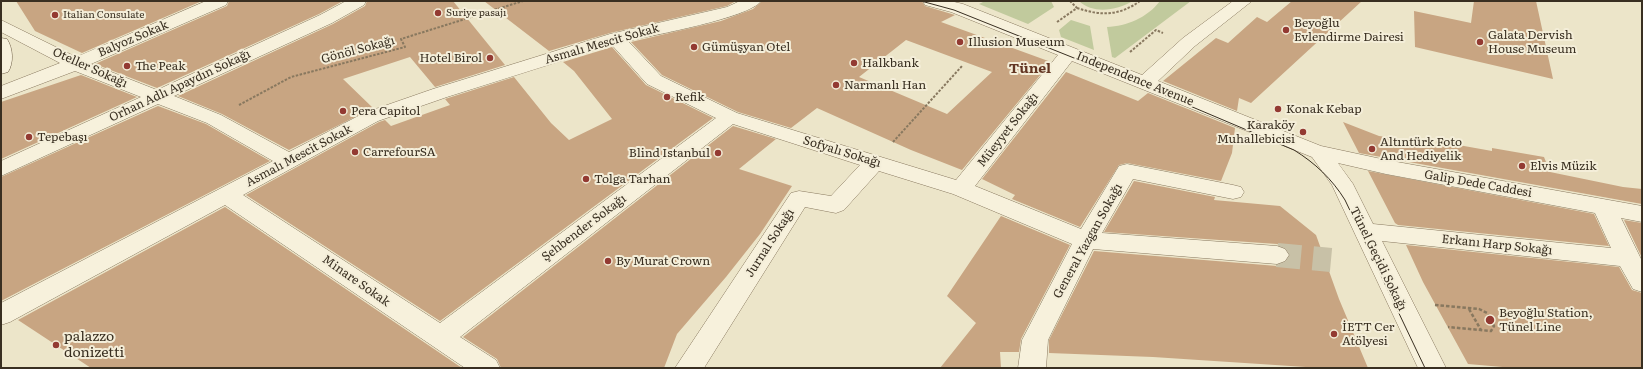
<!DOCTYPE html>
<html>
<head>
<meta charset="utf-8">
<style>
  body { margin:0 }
  #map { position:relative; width:1643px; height:369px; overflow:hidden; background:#ece5c9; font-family:Literata,serif }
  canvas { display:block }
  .frame { position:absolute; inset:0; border:2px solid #392f21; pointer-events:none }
</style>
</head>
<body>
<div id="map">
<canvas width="1643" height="369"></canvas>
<div class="frame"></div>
</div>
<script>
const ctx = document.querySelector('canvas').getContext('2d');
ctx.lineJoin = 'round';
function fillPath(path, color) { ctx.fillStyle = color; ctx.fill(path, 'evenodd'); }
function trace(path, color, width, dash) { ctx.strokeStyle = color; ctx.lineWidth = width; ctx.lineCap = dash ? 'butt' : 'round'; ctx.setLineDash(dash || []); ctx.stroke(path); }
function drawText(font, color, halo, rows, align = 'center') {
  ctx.font = font + ' Literata,serif'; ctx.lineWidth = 4; ctx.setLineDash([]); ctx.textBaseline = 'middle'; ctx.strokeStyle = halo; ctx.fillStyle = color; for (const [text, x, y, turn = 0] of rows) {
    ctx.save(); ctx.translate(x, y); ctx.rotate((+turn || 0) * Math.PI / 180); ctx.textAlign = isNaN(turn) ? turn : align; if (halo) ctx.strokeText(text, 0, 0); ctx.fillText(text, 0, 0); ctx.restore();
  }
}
const green = new Path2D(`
  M985,1h66l3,6 -26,17 -49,-20z
  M1079,1h54c-16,9 -39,14 -54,0z
  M1160,1h31l-76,57 -3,-1 -5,-30c20,-1 40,-9 53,-26z
  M1071,20l19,6 4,24 -33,-13 -2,-7z`);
const building = new Path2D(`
  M16,1h186l-120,52 -47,-22z
  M229,1h114l-24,13 -162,74 -62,-24 132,-58z
  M367,1h86l52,64 -70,22 -25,-30 -67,22 30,29 -84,42 -67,-36 -44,-18 155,-72 32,-18z
  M484,1h252l-9,5 -117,27 -61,18z
  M762,1h160l3,5 30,9 -14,7 110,40 -89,108 -51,-20 -94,-42 -26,20 -53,-16 -76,-37 -31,-33 90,-21 32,-12zM906,40l86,32 -45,42 -88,-37z
  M1292,1h70l-111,102 -12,-5 -2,13 -74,-30 53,-43 12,5 29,-26 10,5z
  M1474,1h62l17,78 -138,-32 -1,-36 57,12z
  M612,47l34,38 67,33 -273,203 -194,-126 133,-73 6,-2 6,6 59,-21 -5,-6 69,-22 37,46 18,17 43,-21 -38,-48 -11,-9z
  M1066,72l72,29 10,-8 87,35 -3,25 -11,28 -94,-18 -8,2 -39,62 -68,-28 3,-4 -33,-16z
  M81,75l56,22 -136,62v-57z
  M158,106l48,18 64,37 -269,140v-124z
  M1343,122l36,14 58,8 -1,-3 56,10v-3l52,9 6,15 73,15 19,2v15l-283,-51z
  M733,126l43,13 -37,30 53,17 -32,48 -34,43 -49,57 -13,34h-163l-4,-9 -34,-22z
  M1368,171l226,43 15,32 -211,-21 -3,-2z
  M1134,181l81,16 -1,3 66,6 36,29 23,64 29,69h-47l-168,-11 -104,-4v-13l45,-89 183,15 9,-4 4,-6 -4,-8 -9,-4 -173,-12z
  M225,207l237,161h-371l-73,-48z
  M1001,216l69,29 -49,94 -2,13h-19l1,16h-61l36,-45 -29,-27z
  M1624,220l18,3v35z
  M1406,245l213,22 13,23 10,3v75h-128l-46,-4 -45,-82z`);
const streetTunnel = new Path2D(`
  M1277,255l54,5`);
const pathFar1 = new Path2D(`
  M1077,8c24,8 42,8 63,-7
  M1057,22l20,-14 -7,-7
  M1130,52l26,-22 7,3
  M239,105l52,-28 114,-30 -4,-8 122,-38
  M893,142l69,-76`);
const path = new Path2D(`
  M1435,305l44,4 8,4 7,13 -3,5 -43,-4
  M1469,309l12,21`);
const street = new Path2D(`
  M206,1h22l-2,4 -135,59 66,26 163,-75 26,-14h20l-2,4 -32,18 -158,73 47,19 68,37 75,-39 69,-24 177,-55 117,-27 13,-6h21c-12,17 -108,34 -133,40l33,35 76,37 219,67 102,-125 -107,-43 -26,-7 -2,-4h27l13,3 179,71 41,-37 50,-37h19l-57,45 -37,35 163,65 65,14 256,46v16l-21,-4 21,43v31l-9,-3 -13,-23 -238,-25 64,127h-28l-86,-183 -20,-28 -240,-96 -97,125 106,43 38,-63 8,-2 106,21 8,2 3,5 -3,5 -8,2 -100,-20 -31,54 175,13 8,3 4,6 -4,6 -8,3 -184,-15 -45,91 -2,28h-28l4,-28 50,-96 -119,-50 -74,-23 -35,39 -8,3 -31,-6 -101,161h-29l116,-175 8,-2 32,5 29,-31 -127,-41 -273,213 36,23 4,8h-35l-240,-163 -215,117 -9,3v-22l272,-142 -66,-38 -49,-19 -157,72v-15l140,-64 -66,-26 -74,28v-13l59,-23 -59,-31v-12l75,37zM612,45l35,39 69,34 -276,205 -197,-128 135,-74 69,-24zM1338,163l48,11 209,39 16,35 -238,-24 -20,-40z`);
const secondary = new Path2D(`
  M1,38l6,1c6,9 7,24 1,33l-7,2z`);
const tram = new Path2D(`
  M921,1l33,9 170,68 170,72c21,13 38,29 51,50l80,168`);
const markers = [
  [438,13,4,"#933a32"],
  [55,15,4,"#933a32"],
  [1286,30,4,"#933a32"],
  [960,42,4,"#933a32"],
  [1480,42,4,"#933a32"],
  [694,47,4,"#933a32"],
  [490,58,4,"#933a32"],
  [854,63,4,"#933a32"],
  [127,66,4,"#933a32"],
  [836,85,4,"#933a32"],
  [667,97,4,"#933a32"],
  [1278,109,4,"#933a32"],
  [343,111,4,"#933a32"],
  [1303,132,4,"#933a32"],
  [29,137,4,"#933a32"],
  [1372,149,4,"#933a32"],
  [355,152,4,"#933a32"],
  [718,153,4,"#933a32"],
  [1522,166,4,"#933a32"],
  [586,179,4,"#933a32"],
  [608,261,4,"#933a32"],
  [1490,320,5,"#933a32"],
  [1334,334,4,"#933a32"],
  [56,345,4,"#933a32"]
];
const farPoinames = [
  ["Suriye pasajı",446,13],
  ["Italian Consulate",63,15]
];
const poiNames = [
  ["Beyoğlu",1294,23],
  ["Evlendirme Dairesi",1294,37],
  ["Galata Dervish",1488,35],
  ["House Museum",1488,49],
  ["Illusion Museum",968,42],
  ["Gümüşyan Otel",702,47],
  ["Hotel Birol",482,58,"right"],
  ["Halkbank",862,63],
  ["The Peak",135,66],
  ["Narmanlı Han",844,85],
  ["Refik",675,97],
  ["Konak Kebap",1286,109],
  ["Pera Capitol",351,111],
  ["Karaköy",1295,125,"right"],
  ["Muhallebicisi",1295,139,"right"],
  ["Tepebaşı",37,137],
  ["Altıntürk Foto",1380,142],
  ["And Hediyelik",1380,156],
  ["CarrefourSA",363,152],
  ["Blind Istanbul",710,153,"right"],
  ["Elvis Müzik",1530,166],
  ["Tolga Tarhan",594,179],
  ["By Murat Crown",616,261],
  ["Beyoğlu Station,",1499,313],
  ["Tünel Line",1499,327],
  ["İETT Cer",1342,327],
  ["Atölyesi",1342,341]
];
const streetNames = [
  ["Balyoz Sokak",133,39,-23],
  ["Asmalı Mescit Sokak",602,44,-16],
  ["Gönöl Sokağı",358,50,-15],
  ["Oteller Sokağı",90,68,24],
  ["Independence Avenue",1135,79,22],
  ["Orhan Adlı Apaydın Sokağı",180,86,-25],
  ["Müeyyet Sokağı",1008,130,-52],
  ["Sofyalı Sokağı",842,152,17],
  ["Asmalı Mescit Sokak",299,156,-28],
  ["Galip Dede Caddesi",1478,184,10],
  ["Şehbender Sokağı",584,228,-37],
  ["General Yazgan Sokağı",1088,241,-61],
  ["Jurnal Sokağı",770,243,-57],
  ["Erkanı Harp Sokağı",1497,245,6],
  ["Tünel Geçidi Sokağı",1378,259,64],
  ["Minare Sokak",356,281,35]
];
const quarterNames = [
  ["Tünel",1030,69]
];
const nearPoinames = [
  ["palazzo",64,337],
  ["donizetti",64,353]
];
fillPath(green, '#c1ca9d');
fillPath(building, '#c8a582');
trace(streetTunnel, '#c8c1a7', 24, [24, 12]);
trace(street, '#88785f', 1);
trace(secondary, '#6a5942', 1);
trace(pathFar1, '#88785f', 2, [2.5, 1.5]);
trace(path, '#88785f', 2.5, [3.5, 2]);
fillPath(street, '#f7f1dc');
fillPath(secondary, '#f7f1dc');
trace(tram, '#392f21', 1);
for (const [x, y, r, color] of markers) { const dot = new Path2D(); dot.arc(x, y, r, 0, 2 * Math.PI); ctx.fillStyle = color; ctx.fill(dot); trace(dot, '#f4eed9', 1.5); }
drawText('10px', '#392f21', '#f4eed9', farPoinames, 'left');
drawText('12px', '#392f21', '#f4eed9', poiNames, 'left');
drawText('12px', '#392f21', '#f4eed9', streetNames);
drawText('bold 14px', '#633623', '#f4eed9', quarterNames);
drawText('14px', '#392f21', '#f4eed9', nearPoinames, 'left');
</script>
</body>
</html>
